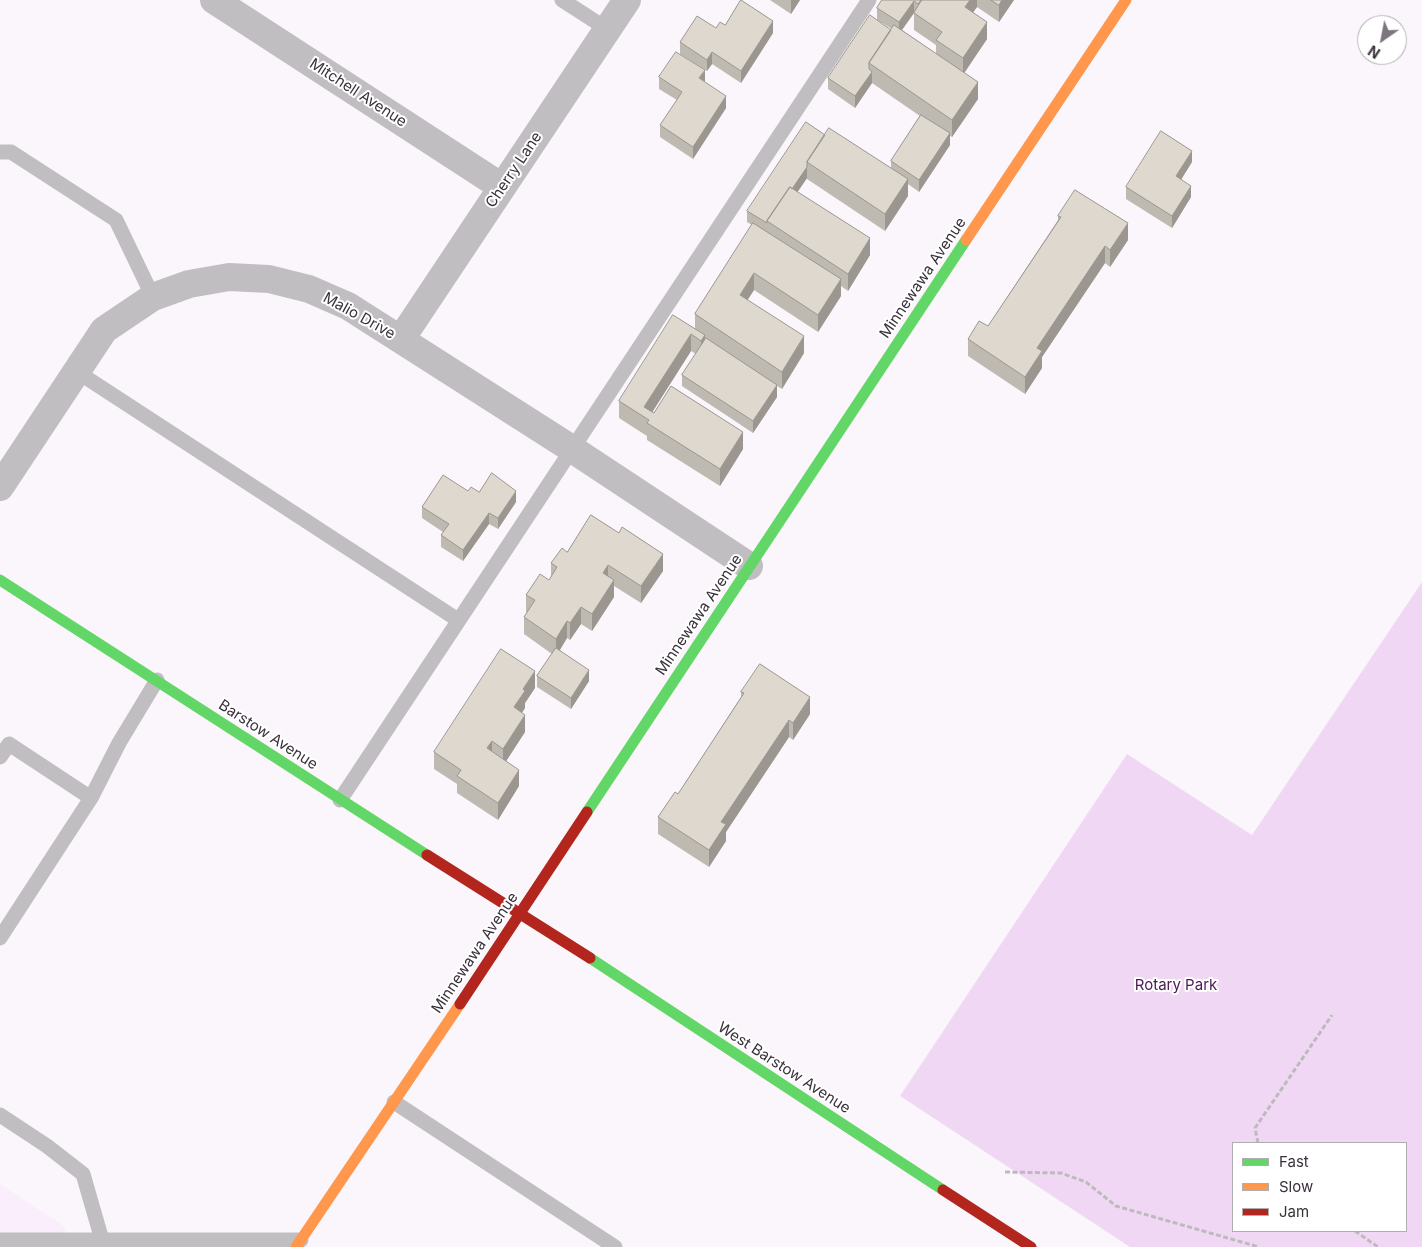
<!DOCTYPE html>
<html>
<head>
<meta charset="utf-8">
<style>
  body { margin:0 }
  #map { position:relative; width:1422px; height:1247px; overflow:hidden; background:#fbf6fb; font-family:Inter,sans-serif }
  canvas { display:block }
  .legend { position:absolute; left:1232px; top:1142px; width:175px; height:90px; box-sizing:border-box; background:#fff; border:1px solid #b0adb0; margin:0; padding:6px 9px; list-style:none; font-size:15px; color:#39313a }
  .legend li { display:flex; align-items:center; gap:10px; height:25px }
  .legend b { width:25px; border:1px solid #b0adb0 }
  .north { position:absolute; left:1357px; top:15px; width:50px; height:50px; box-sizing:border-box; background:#fff; border:1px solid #b0adb0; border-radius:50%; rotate:213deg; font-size:14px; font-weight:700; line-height:20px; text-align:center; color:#39313a }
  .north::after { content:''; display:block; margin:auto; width:18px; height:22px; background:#7d767e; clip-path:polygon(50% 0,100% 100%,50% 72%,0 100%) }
</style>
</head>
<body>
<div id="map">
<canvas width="1422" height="1247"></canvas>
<ul class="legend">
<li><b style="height:6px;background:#63d668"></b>Fast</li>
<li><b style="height:6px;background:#ff974d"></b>Slow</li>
<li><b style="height:6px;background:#b3261e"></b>Jam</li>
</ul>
<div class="north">N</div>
</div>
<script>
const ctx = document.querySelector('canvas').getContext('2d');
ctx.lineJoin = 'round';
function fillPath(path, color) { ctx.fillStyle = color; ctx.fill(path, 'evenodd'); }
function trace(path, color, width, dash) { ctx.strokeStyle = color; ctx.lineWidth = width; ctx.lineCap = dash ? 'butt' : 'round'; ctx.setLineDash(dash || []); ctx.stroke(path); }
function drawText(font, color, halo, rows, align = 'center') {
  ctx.font = font + ' Inter,sans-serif'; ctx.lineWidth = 4; ctx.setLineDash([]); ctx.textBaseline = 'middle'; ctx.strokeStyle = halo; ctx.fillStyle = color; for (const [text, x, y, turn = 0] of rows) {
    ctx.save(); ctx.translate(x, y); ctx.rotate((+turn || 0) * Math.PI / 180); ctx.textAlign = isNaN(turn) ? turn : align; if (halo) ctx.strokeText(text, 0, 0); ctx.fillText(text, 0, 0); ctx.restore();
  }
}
const built = new Path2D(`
  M0,1184l65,43 1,20h-66z`);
const green = new Path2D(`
  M1422,582v665h-292l-230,-151 227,-342 125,81zM1233,1143h173v88h-173z`);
const path = new Path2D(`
  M1258,1143l-3,-15 77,-113
  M1005,1172l56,1 25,9 30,24 143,41
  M1355,1231l23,16`);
const lane = new Path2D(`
  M562,0l45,29
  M0,152h11l105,68 37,77
  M76,371l382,249
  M0,757l9,-13 82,54
  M340,800l529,-800
  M0,938l91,-140 28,-55 38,-63
  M394,1102l221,145
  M0,1115l47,31 36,28 19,66h199
  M0,1240h102`);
const street = new Path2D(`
  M214,0l288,187
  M401,339l226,-339
  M0,487l104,-157 49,-33 36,-13 40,-7 40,2 40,10 39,17 224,143 177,117`);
const fast = new Path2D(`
  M0,580l427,275
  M587,812l379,-572
  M590,958l353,232`);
const slow = new Path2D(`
  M966,240l160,-240
  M296,1247l164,-243`);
const jam = new Path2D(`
  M427,855l163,103
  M460,1004l127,-192
  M943,1190l88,57`);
const wall = new Path2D(`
  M770,0h30l-9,14z
  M882,0h132l-15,22 -22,-15 -4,5 14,27 -23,33 14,27 -26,38 -2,-1v9l-31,47 -11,-8v12l-23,35 -78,-52v-1l-10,14 73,63 -22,36 -7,-5v10l-23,36 -64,-42 -7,10 57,53 -22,36 -5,-3v11l-24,36 -71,-47v-11l14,-21 -5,-3 -39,61 91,37 -23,37 -73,-46v-4l-28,-18v-17l76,-72v-15l57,-89 -5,-3v-11l78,-76 66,33v-7l29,-45 -48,-33 -17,25 -27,-19v-11l64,-49 -15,-9v-12zM914,13v17l22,15v9l-34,-24z
  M725,25l48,8 -32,50 -29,-19 -5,7 -27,-17v-12z
  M659,77l46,5 21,26 -33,51 -33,-22v-12l17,-25 -18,-11z
  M1192,162l-11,17 10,18 -19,31 -46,-29v-12z
  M1058,216l70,24 -18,27 -5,-4 -63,94v11l-17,26 -57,-38v-17l20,-13 70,-106z
  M468,491l11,1 37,10 -18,27 -9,-5 -26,37 -22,-14v-12l2,-3 -21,-14v-11z
  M567,552l96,19 -22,32 -27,-17v11l-22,34 -11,-7 -11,16 -3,-2 -7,12 29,31 -18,28 -34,-22v-11l15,-22 -28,-20v-17l3,-5h-1v-17l23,-15 2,-4v-13z
  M535,688l-10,15v5l-3,5 3,19 -19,29 13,25 -21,34 -41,-27v-9l-23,-15v-17z
  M741,692l69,22 -17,26 -4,-3 -63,95v9l-17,26 -51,-33v-17l20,-23 63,-97z`);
const shadedWall = new Path2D(`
  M791,0h9l-9,14z
  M970,0h7v7l-12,17v-17z
  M1002,0h12l-15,22v-17z
  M914,1v12l-15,21v-12z
  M773,21v12l-32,50v-12z
  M987,22v17l-24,36v-17z
  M712,52v12l-5,7v-11z
  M705,70v12l-6,-4z
  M872,72v11l-17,25v-12z
  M978,82v17l-26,38v-17z
  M726,96v12l-33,51v-12z
  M950,133v12l-31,47v-12z
  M1192,151v11l-16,26v-12z
  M807,167v11l-32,48 -6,-4z
  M908,179v17l-23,35v-17z
  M1191,186v11l-19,31v-12z
  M1128,223v17l-18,27v-17z
  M870,238v17l-22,36v-17z
  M1105,246v17l-63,94v11l-17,26v-17l12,-29z
  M754,273v17l-14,22v-17z
  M841,279v17l-23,36v-17z
  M691,334v17l-43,68 -4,-12z
  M705,335v17l-4,6v-17z
  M804,336v17l-22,36v-17z
  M777,385v12l-24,36v-12z
  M743,432v17l-23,37v-17z
  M516,491v11l-18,27v-11z
  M489,513v11l-26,37v-11z
  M663,554v17l-22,32v-17z
  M608,565v17l-5,-9z
  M614,580v17l-22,34v-17z
  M581,607v17l-11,16v-17z
  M567,621v17l-11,18v-17z
  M589,670v11l-18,28v-11z
  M535,671v17l-10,15v5l-11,16v-17l9,-18z
  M810,697v17l-17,26v-17z
  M525,715v17l-22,34v-17z
  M789,720v17l-63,95v9l-17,26v-17l12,-28z
  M492,741v17l-5,-10z
  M519,770v16l-21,34v-17z`);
const building = new Path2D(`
  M741,0l32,21 -32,50 -29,-19 -5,8 -27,-18 17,-26 19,12 4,-6 5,3z
  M882,0h39l-3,4 -4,-3 -15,21 -22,-14z
  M922,0h48l-5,7 22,15 -24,36 -27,-18 6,-8 -28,-19z
  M991,0h11l-3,5z
  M870,15l21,15 -22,33v6l3,3 -17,24 -27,-18z
  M894,25l84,57 -26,38 -83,-57z
  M676,52l29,18 -6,8 27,18 -33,51 -33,-22 22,-33 -23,-15z
  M921,115l29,18 -31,47 -28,-19z
  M806,122l19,13 -18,27v5l-15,22 -2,-2 -23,34v2l-20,-12z
  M829,128l79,51 -23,35 -78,-52z
  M1161,131l31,20 -16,25 15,10 -19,30 -46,-29z
  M790,187l80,51 -22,36 -81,-53z
  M1075,190l53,33 -18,27 -5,-4 -68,102 5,3 -17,26 -57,-38 11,-18 9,5 73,-109 -3,-1z
  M753,223l88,56 -23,36 -64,-42 -14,22 64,41 -22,36 -87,-58z
  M673,315l32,20 -4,6 -10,-7 -47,73 10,6 17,-27 72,46 -23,37 -73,-46 2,-3 -30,-19z
  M706,338l71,47 -24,36 -71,-46z
  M492,473l24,18 -18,27 -9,-5 -26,37 -22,-15 8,-11 -27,-17 21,-32 25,16 3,-4 8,5z
  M591,515l28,18 3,-6 41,27 -22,32 -33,-21 -5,8 11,7 -22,34 -11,-7 -11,16 -3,-2 -11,18 -32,-22 11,-17 -9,-5 14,-21 9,6 8,-13 -6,-4 11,-15 5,4z
  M556,648l33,22 -18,28 -34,-22z
  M501,649l34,22 -12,18 2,2 -11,16 11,8 -22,34 -11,-8 -5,7 32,22 -21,33 -41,-27 4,-6 -27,-18z
  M760,664l50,33 -17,26 -4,-3 -68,102 5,2 -17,26 -51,-33 17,-25 3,2 66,-101 -3,-1z`);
const streetNames = [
  ["Mitchell Avenue",358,93,33],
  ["Cherry Lane",514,170,-56],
  ["Minnewawa Avenue",923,278,-56],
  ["Malio Drive",359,316,29],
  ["Minnewawa Avenue",699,615,-56],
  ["Barstow Avenue",268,735,33],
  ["Minnewawa Avenue",475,953,-56],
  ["West Barstow Avenue",784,1068,33]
];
const parkNames = [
  ["Rotary Park",1176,985]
];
fillPath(built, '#faedfc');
fillPath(green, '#f0d8f4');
trace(path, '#bdbabd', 3, [5, 2.5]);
trace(lane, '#c1bec2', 15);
trace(street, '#c1bec2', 28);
trace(fast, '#63d668', 11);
trace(slow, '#ff974d', 11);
trace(jam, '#b3261e', 11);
fillPath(wall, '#bfbab1');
fillPath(shadedWall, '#9b9790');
fillPath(building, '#ded8ce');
trace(building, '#9b9790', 1);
drawText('15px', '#39313a', '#fff', streetNames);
drawText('15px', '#4b1953', '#fff', parkNames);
</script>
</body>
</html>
